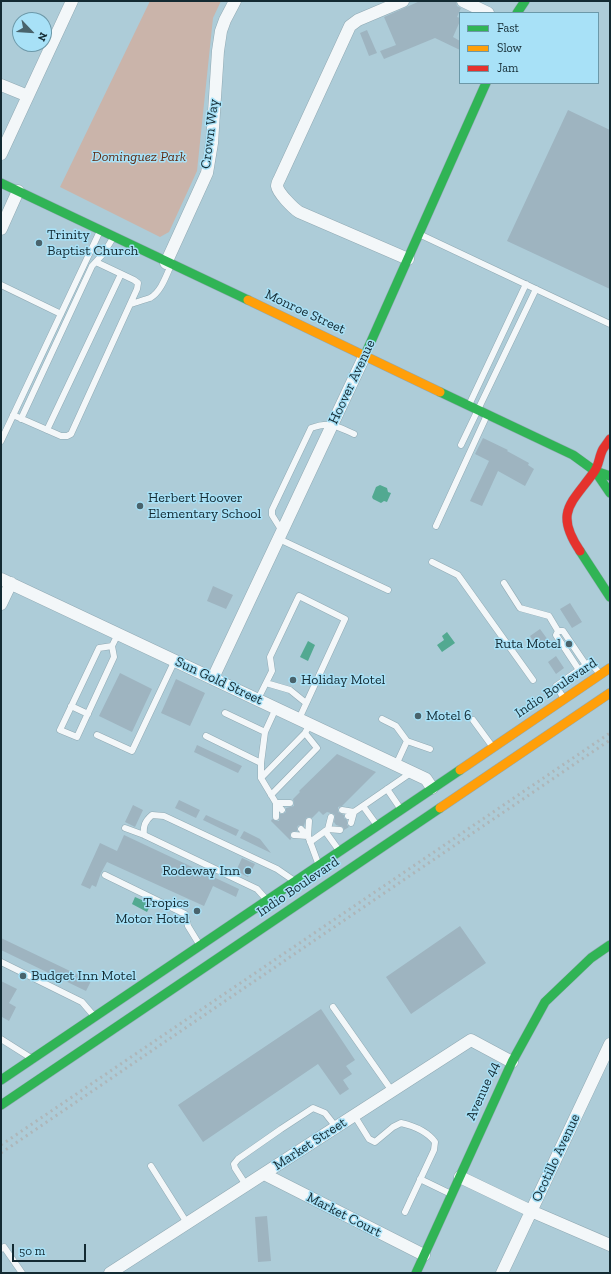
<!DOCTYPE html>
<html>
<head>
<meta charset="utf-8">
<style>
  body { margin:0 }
  #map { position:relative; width:611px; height:1274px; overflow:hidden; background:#adccd8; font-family:"Zilla Slab",serif }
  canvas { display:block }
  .frame { position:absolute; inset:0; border:2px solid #132a32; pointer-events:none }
  .legend { position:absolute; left:459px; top:12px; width:140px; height:72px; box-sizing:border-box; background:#a8e1f7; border:1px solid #6c98a8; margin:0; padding:5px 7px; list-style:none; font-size:12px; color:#132a32 }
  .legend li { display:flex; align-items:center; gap:8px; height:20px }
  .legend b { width:20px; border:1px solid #6c98a8 }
  .north { position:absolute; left:12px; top:12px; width:40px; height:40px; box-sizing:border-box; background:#a8e1f7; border:1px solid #6c98a8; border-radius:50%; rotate:115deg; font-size:11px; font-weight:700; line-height:16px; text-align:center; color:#132a32 }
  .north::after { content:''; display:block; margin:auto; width:14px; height:18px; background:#49636c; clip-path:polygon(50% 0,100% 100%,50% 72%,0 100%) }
  .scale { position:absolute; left:12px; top:1244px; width:74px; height:18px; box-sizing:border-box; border:2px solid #132a32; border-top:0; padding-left:5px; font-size:12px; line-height:14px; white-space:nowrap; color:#132a32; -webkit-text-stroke:3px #a8e1f7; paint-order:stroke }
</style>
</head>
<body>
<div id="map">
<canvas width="611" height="1274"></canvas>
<div class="frame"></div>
<ul class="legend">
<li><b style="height:5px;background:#30b455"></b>Fast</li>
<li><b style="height:5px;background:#ff9f0a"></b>Slow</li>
<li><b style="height:5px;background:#e5322d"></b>Jam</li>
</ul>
<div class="north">N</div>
<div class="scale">50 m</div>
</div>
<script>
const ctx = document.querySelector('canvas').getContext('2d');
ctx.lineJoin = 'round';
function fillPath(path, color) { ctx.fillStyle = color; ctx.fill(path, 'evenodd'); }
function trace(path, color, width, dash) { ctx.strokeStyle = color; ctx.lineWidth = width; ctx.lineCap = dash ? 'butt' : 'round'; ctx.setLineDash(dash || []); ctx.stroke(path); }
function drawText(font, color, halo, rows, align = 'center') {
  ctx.font = font + ' "Zilla Slab",serif'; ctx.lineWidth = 3; ctx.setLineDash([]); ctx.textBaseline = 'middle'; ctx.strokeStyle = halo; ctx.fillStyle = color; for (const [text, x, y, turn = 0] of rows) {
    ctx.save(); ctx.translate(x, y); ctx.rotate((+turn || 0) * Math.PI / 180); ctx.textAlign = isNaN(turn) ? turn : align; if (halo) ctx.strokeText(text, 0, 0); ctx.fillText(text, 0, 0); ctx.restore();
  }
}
const green = new Path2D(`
  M150,1h71l-8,17 -16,153 -28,61 -9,5 -100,-50z`);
const water = new Path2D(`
  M380,485l7,3 1,4 3,1 -4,9 -3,-1 -3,2 -8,-4 -1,-2 4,-10z
  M447,632l8,11 -13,9 -5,-7 7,-5 -2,-4z
  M308,641l7,4 -7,16 -8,-4z
  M135,897l16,7 -4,8 -15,-8z`);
const building = new Path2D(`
  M420,1h36l1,5 4,2 -4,9 3,1v3l-7,16 7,4v9l-25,-12 -51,21 -4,-8 16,-6 -12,-28z
  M367,30l10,23 -8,3 -9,-23z
  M568,110l42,20v159l-103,-48z
  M483,438l25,12 -1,1 22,12 -1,2 6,4 -9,17 -27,-15 -16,35 -12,-5 19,-40 -14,-7z
  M213,586l20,9 -7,14 -19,-8z
  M570,603l12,19 -10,6 -12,-19z
  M540,629l8,11 -11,7 -7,-11z
  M556,656l8,12 -8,6 -8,-12z
  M120,673l32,16 -20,43 -33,-16z
  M176,679l29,14 -15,33 -29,-13z
  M197,745l45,21 -4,7 -44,-21z
  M337,754l39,18 -34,34 -4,1v5l6,3v3l3,2v5l2,2 -5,3 -1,-3 -7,-2 -2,-3 1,-6 -1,-2 -7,-2 -4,3 -4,-4 -7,7 -3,-1 -3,1 -2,8 -5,-1 -2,2v4l-6,1 -1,3 1,4 -1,1 -19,-19 1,-2 4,2h3l1,-7h3l3,-2v-4l8,-2v-3l-1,-4 7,-7 -1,-1z
  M179,800l21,10 -4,8 -21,-10z
  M133,805l10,5 -8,17 -10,-5z
  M206,815l33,15 -3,6 -33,-16z
  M244,831l16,8 11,14 -31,-15z
  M124,835l115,54 -3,8 -23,-11 -9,20 -97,-44 -6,11 -5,14 -4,-2 -2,4 -9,-4 19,-42 17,8z
  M242,858l13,6 -7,13 -12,-6z
  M460,926l26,37 -75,51 -25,-37z
  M1,938l90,43 -5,10 -85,-41z
  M1,981l16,8 -8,14 7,4 -7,14 -7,-4 -1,3z
  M321,1009l34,51 -9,6 6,8 -9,6 6,9 -9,6 -22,-31 -115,78 -25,-37z
  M267,1216l4,45 -13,1 -3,-45z`);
const lane = new Path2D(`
  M419,234l191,90
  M1,285l60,29
  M131,304c6,-2 13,-4 19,-6 11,-6 16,-22 21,-33
  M469,405l57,-121
  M13,415l48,21h6l4,-2 66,-145 1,-6 -4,-3 -38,-18
  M21,419l71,-153 11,-12 10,-16
  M47,430l74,-156
  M1,441l99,-210
  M461,445l75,-156
  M436,526l51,-111
  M282,531l-10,-16v-5l39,-82c20,-7 25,-2 43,6
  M279,539l109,51
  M432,562l26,13 75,105
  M504,583l16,25 29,8 9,15
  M112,646l2,11 -37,80 -17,-7 39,-82 13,-2 6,-12
  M579,670l-23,-35 2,-4h5l23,34
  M266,683l24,7 16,13
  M563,697l-7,-11 34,-24 10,12
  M258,699l14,-28 -2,-14 29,-61 46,23 -46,100
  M71,706l17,8
  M276,708l-11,24 -4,31v15l15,25 6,7
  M225,713l40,19
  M382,719l14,7 11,15 23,8
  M473,720l19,26
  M97,735l35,16 43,-91
  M206,736l55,27
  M396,765l11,-24
  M261,778l44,-45
  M387,789l13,19
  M271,795l46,-47 -12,-15 5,-9
  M363,806l13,18
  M342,810l12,2 -6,4
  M276,817v-14h14
  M351,823l3,-11 58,-40
  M125,828l19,7 113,54 9,10
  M301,829l7,7 10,27
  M328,829l12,1
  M325,831l13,18
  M144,835c-1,-9 1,-14 8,-20l12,1 113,53 16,11
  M294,835l14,1 1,-15
  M310,842l18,-13 3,-12
  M105,875l80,39 3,12 11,18
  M1,962l81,40 12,14
  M333,1007l59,84
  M1,1039l30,19
  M354,1115l15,24 6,3 18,-15 8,-4c13,3 26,8 34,19l-1,8 -29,62
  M151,1166l36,57
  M420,1179l31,15
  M246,1185l-11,-17 -1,-4 4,-5 43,-30 32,-21 12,5 11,14
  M1,1249l3,-2 18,26`);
const street = new Path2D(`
  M403,1l-45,19 -8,6 -71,154c-1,1 -2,5 -2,6 1,7 16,22 22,26l109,47
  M463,1l25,12
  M1,85l27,11
  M1,154l71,-153
  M1,229l17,-38
  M166,263l41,-90 5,-30 6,-92 3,-20 4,-11 10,-19
  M1,579l425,200 6,9
  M1,604l10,-21
  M213,678l152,-323
  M264,1174l160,81
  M460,1177l71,34 79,34
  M110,1273l361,-233 41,22
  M502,1273l108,-229`);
const fast = new Path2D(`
  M517,13l8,-12
  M1,183l247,117
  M365,355l121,-272
  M440,392l133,63 22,16 15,5
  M595,471l15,22
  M580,551l30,46
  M1,1080l459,-310
  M1,1105l439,-297
  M416,1273l96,-211 33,-60 46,-44 19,-13`);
const slow = new Path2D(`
  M248,300l192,92
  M460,770l150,-102
  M440,808l170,-115`);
const jam = new Path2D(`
  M580,551c-26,-39 -9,-47 14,-79 5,-6 5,-16 9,-23 2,-3 5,-7 7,-10`);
const rail = new Path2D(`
  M1,1145l609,-412
  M1,1153l609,-413`);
const markers = [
  [39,243,4,"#49636c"],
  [140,506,4,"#49636c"],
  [569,644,4,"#49636c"],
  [293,680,4,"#49636c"],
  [418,716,4,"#49636c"],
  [248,871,4,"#49636c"],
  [197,911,4,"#49636c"],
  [23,976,4,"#49636c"]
];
const streetNames = [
  ["Crown Way",210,134,-83],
  ["Monroe Street",305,312,25],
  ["Hoover Avenue",352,382,-65],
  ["Sun Gold Street",219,681,25],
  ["Indio Boulevard",556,688,-34],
  ["Indio Boulevard",298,887,-34],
  ["Avenue 44",483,1091,-66],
  ["Market Street",310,1144,-33],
  ["Ocotillo Avenue",556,1158,-65],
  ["Market Court",344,1215,27]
];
const parkNames = [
  ["Dominguez Park",139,157]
];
const poiNames = [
  ["Trinity",47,235],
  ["Baptist Church",47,251],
  ["Herbert Hoover",148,498],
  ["Elementary School",148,514],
  ["Ruta Motel",561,644,"right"],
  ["Holiday Motel",301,680],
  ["Motel 6",426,716],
  ["Rodeway Inn",240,871,"right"],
  ["Tropics",189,903,"right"],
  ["Motor Hotel",189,919,"right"],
  ["Budget Inn Motel",31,976]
];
fillPath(green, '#cab4aa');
fillPath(water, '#52a991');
fillPath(building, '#9eb4c0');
trace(lane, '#90a9b3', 7);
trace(street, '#90a9b3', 13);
trace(fast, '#90a9b3', 10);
trace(slow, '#90a9b3', 10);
trace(jam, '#90a9b3', 10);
trace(lane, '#f3f7f9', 6);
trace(street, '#f3f7f9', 12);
trace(fast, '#30b455', 9);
trace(slow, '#ff9f0a', 9);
trace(jam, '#e5322d', 9);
trace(rail, '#aeb6b9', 3, [2, 4]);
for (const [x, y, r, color] of markers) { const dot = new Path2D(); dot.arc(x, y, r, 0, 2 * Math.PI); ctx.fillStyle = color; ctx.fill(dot); trace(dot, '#a8e1f7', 1.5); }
drawText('14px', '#132a32', '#a8e1f7', streetNames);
drawText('italic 14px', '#612a10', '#a8e1f7', parkNames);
drawText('14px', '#132a32', '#a8e1f7', poiNames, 'left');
</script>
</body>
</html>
